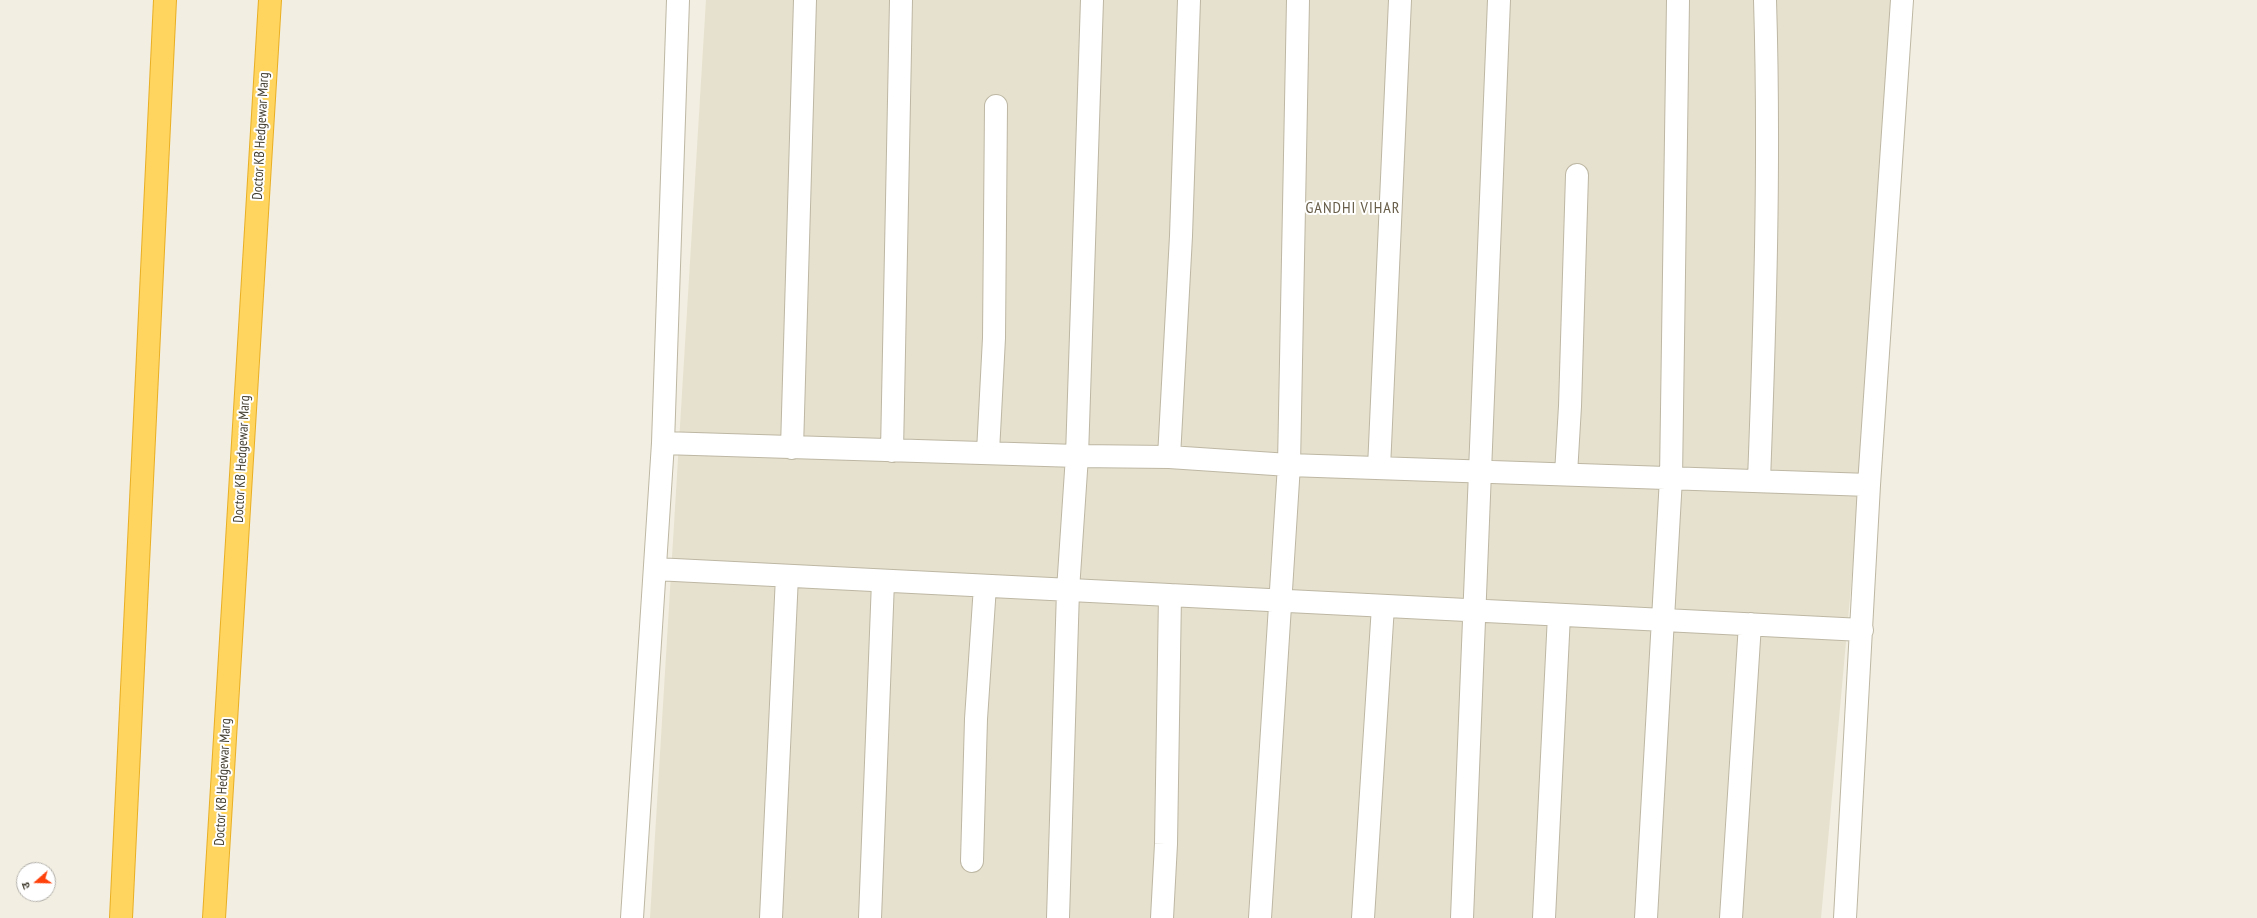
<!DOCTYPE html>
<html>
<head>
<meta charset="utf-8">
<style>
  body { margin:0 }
  #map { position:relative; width:2257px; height:918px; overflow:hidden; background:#f2eee1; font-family:"PT Sans Narrow","Noto Sans Devanagari",sans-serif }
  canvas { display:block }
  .north { position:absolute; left:16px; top:862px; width:40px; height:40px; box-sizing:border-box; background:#fff; border:1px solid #b4b2ad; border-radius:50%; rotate:250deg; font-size:11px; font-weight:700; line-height:16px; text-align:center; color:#433e31 }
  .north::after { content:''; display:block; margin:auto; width:14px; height:18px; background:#ff410b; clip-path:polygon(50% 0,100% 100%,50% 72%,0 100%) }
</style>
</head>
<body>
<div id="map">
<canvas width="2257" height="918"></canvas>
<div class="north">उ</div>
</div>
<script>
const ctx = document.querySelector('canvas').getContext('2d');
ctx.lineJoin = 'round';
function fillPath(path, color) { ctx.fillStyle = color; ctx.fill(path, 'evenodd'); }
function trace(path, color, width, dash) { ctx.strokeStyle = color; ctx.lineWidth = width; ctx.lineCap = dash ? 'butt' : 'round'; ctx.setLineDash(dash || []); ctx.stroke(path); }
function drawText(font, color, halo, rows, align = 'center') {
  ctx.font = font + ' "PT Sans Narrow",sans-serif'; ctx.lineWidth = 4; ctx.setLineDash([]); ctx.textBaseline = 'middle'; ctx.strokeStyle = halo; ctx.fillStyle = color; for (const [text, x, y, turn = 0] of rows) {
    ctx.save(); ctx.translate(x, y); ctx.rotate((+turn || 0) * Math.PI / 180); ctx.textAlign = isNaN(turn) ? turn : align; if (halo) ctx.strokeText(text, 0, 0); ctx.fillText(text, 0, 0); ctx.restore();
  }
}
const residential = new Path2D(`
  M706,0h1198l-83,918h-1171z`);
const street = new Path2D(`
  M663,443l414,13 92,1 120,8 580,20
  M792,448l13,-448
  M892,451l9,-451
  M988,452l6,-114 2,-232
  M1169,457l12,-221 8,-236
  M1379,468l21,-468
  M1566,474l4,-68 7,-231
  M1759,481c6,-160 11,-321 6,-481
  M655,569l1207,61
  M972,861l4,-142 9,-133
  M632,918l31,-475 15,-443
  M771,918l16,-342
  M870,918l13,-337
  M1058,918l10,-328 9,-134 15,-456
  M1162,918l4,-74 4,-249
  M1260,918l29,-453 9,-465
  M1363,918l20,-312
  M1462,918l37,-918
  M1544,918l15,-303
  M1646,918l25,-440 7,-478
  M1731,918l19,-294
  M1845,918l24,-433 33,-485`);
const highway = new Path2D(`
  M121,918l44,-918
  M214,918l56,-918`);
const streetNames = [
  ["Doctor KB Hedgewar Marg",261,136,-87],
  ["Doctor KB Hedgewar Marg",242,459,-87],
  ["Doctor KB Hedgewar Marg",223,782,-87]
];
const quarterNames = [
  ["GANDHI VIHAR",1353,208]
];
fillPath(residential, '#e6e1ce');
trace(street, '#bdb7a3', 24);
trace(highway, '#e9af24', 24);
trace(street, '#fff', 22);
trace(highway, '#ffd55f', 22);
drawText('14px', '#433e31', '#fff', streetNames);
ctx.letterSpacing = '1px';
drawText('16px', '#675d48', '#fff', quarterNames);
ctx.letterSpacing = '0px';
</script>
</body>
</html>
